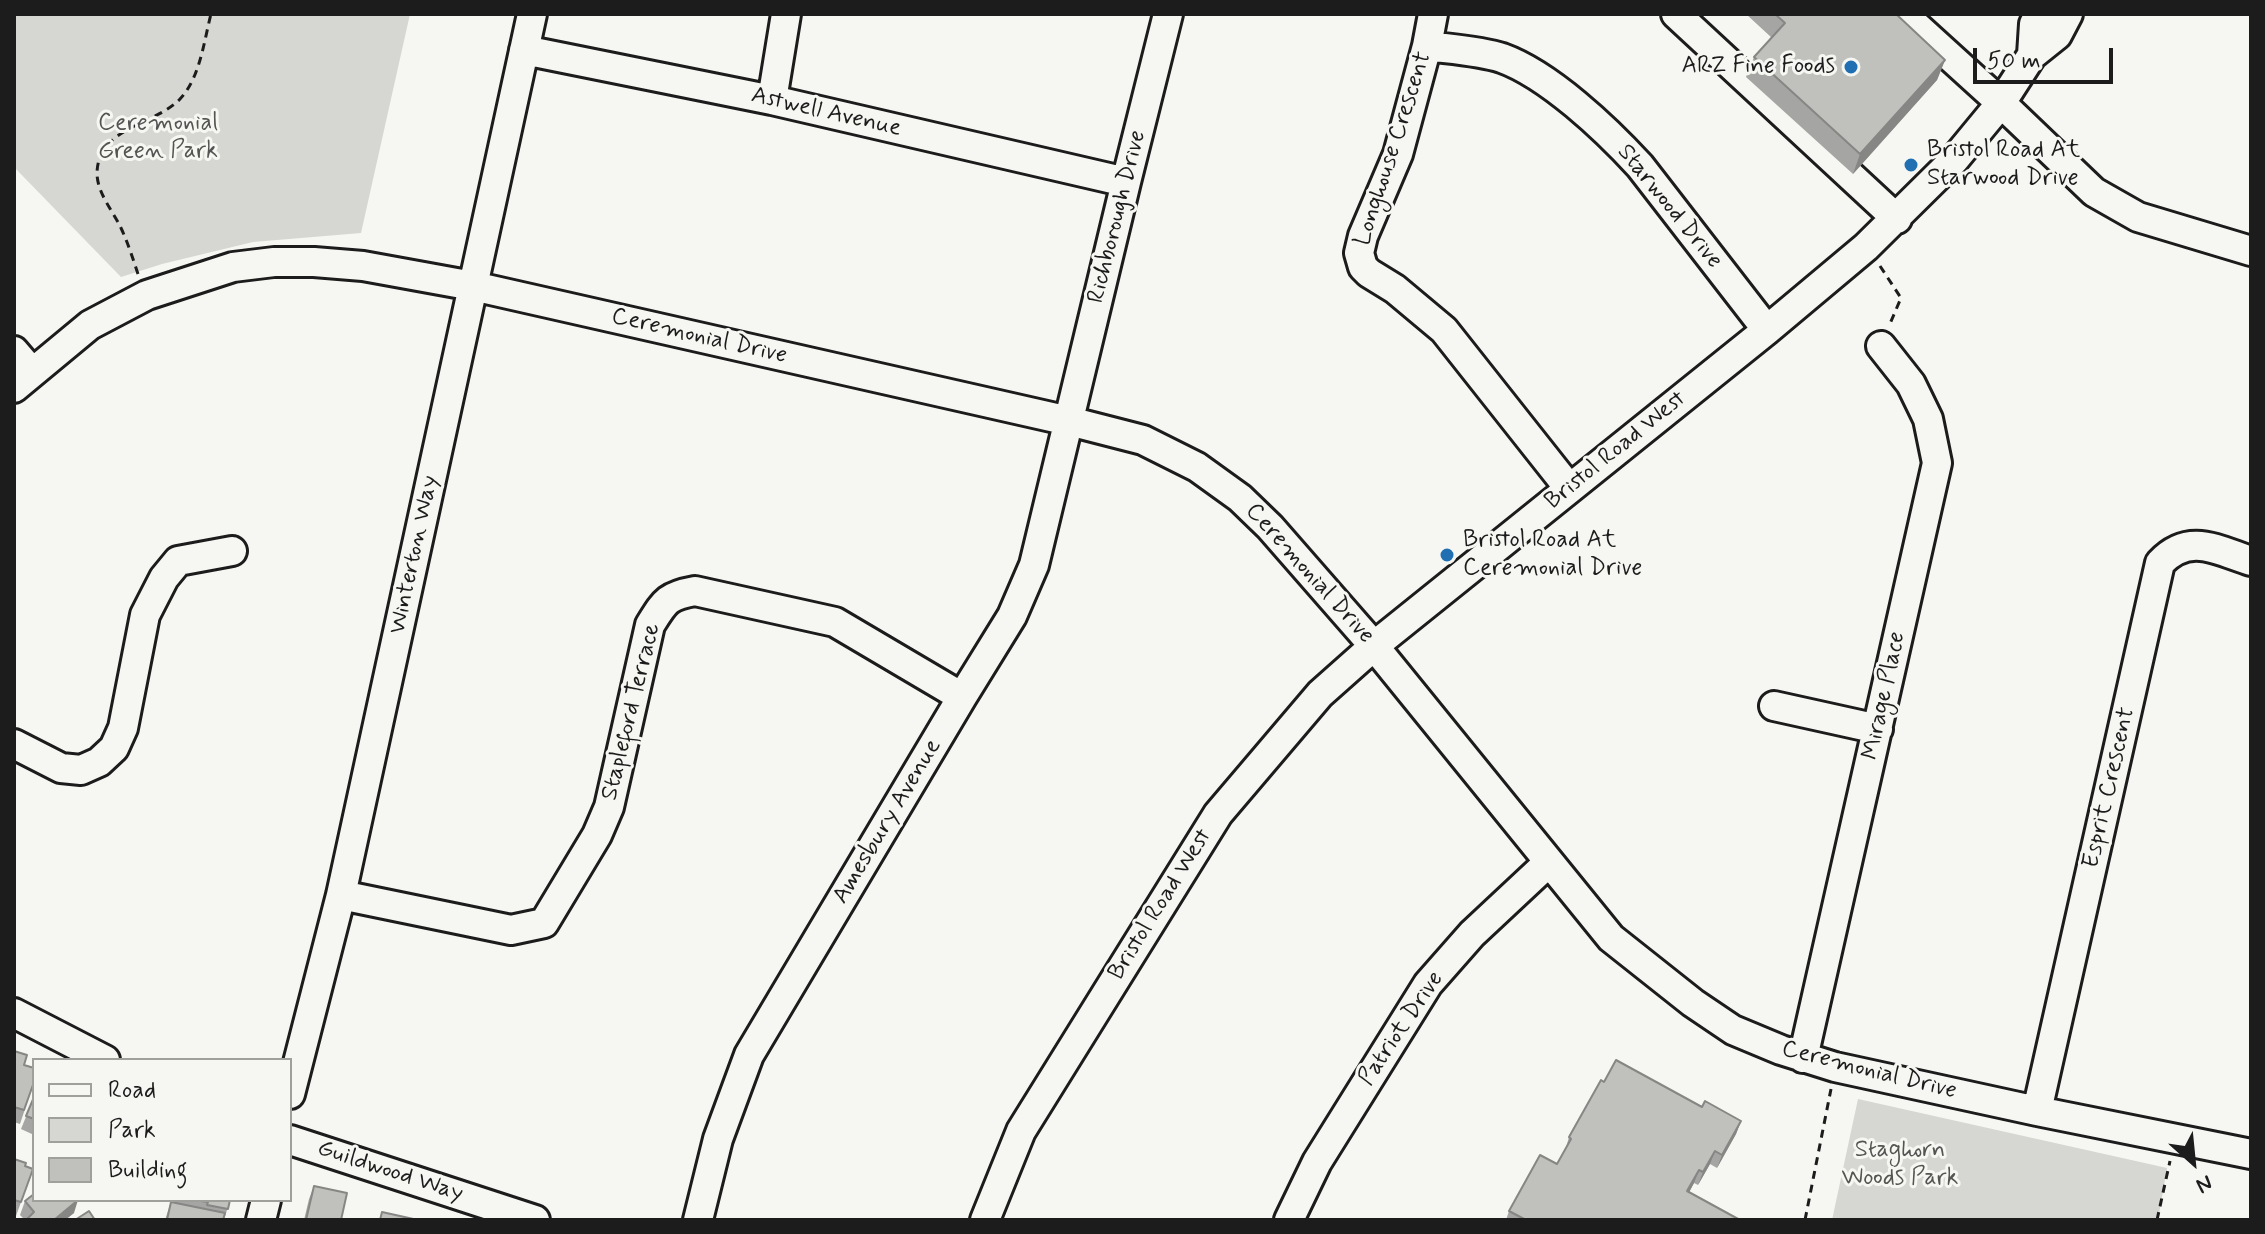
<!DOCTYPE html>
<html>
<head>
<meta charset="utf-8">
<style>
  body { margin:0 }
  #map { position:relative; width:2265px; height:1234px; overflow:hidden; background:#f6f6f2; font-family:Mynerve,sans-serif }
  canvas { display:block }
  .frame { position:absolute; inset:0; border:16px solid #1c1c1c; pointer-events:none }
  .legend { position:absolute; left:32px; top:1058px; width:260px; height:144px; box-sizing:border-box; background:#f6f6f2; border:2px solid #9f9f9c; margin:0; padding:10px 14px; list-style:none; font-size:24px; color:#1c1c1c }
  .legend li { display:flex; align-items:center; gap:16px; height:40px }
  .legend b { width:40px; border:2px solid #9f9f9c }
  .north { position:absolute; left:2153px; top:1122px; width:80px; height:80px; -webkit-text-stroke:6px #f6f6f2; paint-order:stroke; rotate:153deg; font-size:22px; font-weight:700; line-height:32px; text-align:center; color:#1c1c1c }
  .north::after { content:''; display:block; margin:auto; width:28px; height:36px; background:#1c1c1c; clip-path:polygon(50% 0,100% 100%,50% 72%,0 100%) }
  .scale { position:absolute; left:1973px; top:48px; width:140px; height:36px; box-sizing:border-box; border:4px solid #1c1c1c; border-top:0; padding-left:10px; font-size:24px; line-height:28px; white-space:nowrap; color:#1c1c1c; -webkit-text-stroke:6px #f6f6f2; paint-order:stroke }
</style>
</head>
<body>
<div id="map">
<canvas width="2265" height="1234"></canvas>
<div class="frame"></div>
<ul class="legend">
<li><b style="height:10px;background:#f6f6f2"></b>Road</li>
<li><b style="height:22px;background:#d6d6d2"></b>Park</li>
<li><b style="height:22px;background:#c0c0bd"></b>Building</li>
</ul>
<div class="north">N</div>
<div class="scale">50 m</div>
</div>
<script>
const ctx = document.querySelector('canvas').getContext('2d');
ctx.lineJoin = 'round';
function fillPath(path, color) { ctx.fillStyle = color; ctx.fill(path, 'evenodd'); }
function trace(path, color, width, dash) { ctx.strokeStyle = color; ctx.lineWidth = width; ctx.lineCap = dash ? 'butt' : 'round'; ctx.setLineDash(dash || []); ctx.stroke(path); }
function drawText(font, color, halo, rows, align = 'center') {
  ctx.font = font + ' Mynerve,sans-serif'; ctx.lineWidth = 6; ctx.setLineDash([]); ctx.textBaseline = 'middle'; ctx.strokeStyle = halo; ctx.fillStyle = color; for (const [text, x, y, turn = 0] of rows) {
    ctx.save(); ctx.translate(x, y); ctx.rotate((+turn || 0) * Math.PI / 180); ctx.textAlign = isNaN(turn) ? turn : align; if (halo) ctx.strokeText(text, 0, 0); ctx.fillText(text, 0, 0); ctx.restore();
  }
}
const green = new Path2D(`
  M14,14h396l-49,219 -108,9 -91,22 -41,13 -107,-110z
  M1858,1099l309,69 -9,52h-326z`);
const path = new Path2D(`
  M1880,266l21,32 -12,28
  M138,274c-5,-15 -10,-31 -17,-46 -8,-17 -24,-35 -24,-55 1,-46 57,-47 83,-74 20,-21 24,-58 31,-85
  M1805,1220l26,-131
  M2157,1220l13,-59`);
const minor = new Path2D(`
  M1433,14l-6,32 -29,108 -35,82 -4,17 4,14 6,6 26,16 49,41 125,158
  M1676,14l221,205
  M1903,14l98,89 93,89 44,25 113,34
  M1427,46c23,3 54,5 75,12 47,17 104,71 138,108l127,164
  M524,50l248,50 354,82
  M2032,55l2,-31 5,-10
  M772,100l14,-86
  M14,351l18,21
  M14,388l76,-63 57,-30 86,-28 41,-5h40l49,4 110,20 596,135 74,19 54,27 43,31 30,29 104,119 237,292 82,65 40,27 48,20 54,17 202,44 214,43
  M1774,706l104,23
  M14,744l47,24 20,2 18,-8 15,-14 9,-20 22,-113 19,-37 14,-17 54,-10
  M341,895l170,35 33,-7 53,-88 12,-28 41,-182c15,-24 17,-29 45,-34l140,31 127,75
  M14,1013l91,47
  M1803,1058l134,-595 -9,-44 -17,-35 -30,-38
  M290,1094l51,-199 191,-881
  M2037,1111l123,-548c29,-31 57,-13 91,-2
  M290,1140l245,80
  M261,1220l5,-20
  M698,1220l20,-81 31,-84 213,-358 50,-81 22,-51 92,-383 42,-168
  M985,1220l36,-89 197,-317 102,-120 54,-48 393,-316 99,-83 88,-87 47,-57 31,-48 25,-20 11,-21
  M1289,1220l28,-58 111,-178 44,-50 77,-72`);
const wall = new Path2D(`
  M1746,14h150l49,46 -8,20 -84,94 -107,-97 8,-20 18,-19z
  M14,1051l20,31 -14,42 -6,-2z
  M1604,1082l98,25 39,14 -5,13 -19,34 -7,-4 -12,21 -4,-2 -5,9 51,28h-234l3,-9 48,-47 8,-13 4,-14z
  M34,1097v38l-13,-6z
  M14,1159l11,7 8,3 -17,47 -2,-1z
  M314,1186l27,34h-37l5,-21z
  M177,1200h53l-6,20h-59l6,-18 5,1z
  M25,1201l49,12 -9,7h-40l-5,-5z`);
const shadedWall = new Path2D(`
  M1945,60l-8,20 -84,94 7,-20z
  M1741,1121l-5,13 -19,34 5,-13z
  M1715,1151l-5,13 -12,21 5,-13z
  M1699,1170l-5,13 -11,21 4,-13z
  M78,1200l-4,13 -9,7h-11z`);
const building = new Path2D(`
  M1775,14h121l49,46 -85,94 -106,-97 31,-34z
  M14,1051l13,4 -3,10 10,3v14l-10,28 -10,-3z
  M1616,1060l86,47 3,-6 36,20 -19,34 -7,-4 -12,21 -4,-2 -12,21 53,29h-214l-17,-9 31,-56 17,9 14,-25 -2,-2 32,-57 3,2z
  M34,1097v22l-8,-3z
  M14,1159l12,4 -1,3 8,3 -12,33 -7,-2z
  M314,1186l33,7 -6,27h-35z
  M34,1194v6h44l-24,20h-25l-1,-2 6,-6 -9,-11z
  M194,1200h36l-2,9 -21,-4 1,-3z
  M171,1202l54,11 -2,7h-56z
  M89,1211l6,9h-20z
  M382,1212l36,8h-38z`);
const markers = [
  [1851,67,8,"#1f6fb2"],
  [1911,165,8,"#1f6fb2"],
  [1447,555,8,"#1f6fb2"]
];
const poiNames = [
  ["ARZ Fine Foods",1835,67,"right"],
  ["Bristol Road At",1927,151],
  ["Starwood Drive",1927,179],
  ["Bristol Road At",1463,541],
  ["Ceremonial Drive",1463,569]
];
const streetNames = [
  ["Astwell Avenue",826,113,13],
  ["Longhouse Crescent",1394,149,-72],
  ["Starwood Drive",1669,207,51],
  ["Richborough Drive",1118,217,-76],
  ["Ceremonial Drive",699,337,13],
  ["Bristol Road West",1616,451,-39],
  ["Winterton Way",415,555,-78],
  ["Ceremonial Drive",1309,574,48],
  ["Mirage Place",1885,696,-78],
  ["Stapleford Terrace",632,712,-76],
  ["Esprit Crescent",2110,788,-77],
  ["Amesbury Avenue",888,822,-59],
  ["Bristol Road West",1161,905,-58],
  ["Patriot Drive",1402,1029,-56],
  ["Ceremonial Drive",1869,1071,14],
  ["Guildwood Way",390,1172,18]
];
const parkNames = [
  ["Ceremonial",158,124],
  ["Green Park",158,152],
  ["Staghorn",1900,1151],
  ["Woods Park",1900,1179]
];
fillPath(green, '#d6d6d2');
trace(minor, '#1c1c1c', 34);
trace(path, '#1c1c1c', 3, [8, 6]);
trace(minor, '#f6f6f2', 28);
fillPath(wall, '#a5a5a3');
fillPath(shadedWall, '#868684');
fillPath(building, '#c0c0bd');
trace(building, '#868684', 2);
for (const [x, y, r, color] of markers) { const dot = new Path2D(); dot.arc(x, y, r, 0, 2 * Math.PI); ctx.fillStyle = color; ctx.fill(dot); trace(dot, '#f6f6f2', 3); }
drawText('24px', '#1c1c1c', '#f6f6f2', poiNames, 'left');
drawText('24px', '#1c1c1c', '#f6f6f2', streetNames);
drawText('24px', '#545453', '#f6f6f2', parkNames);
</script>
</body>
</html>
